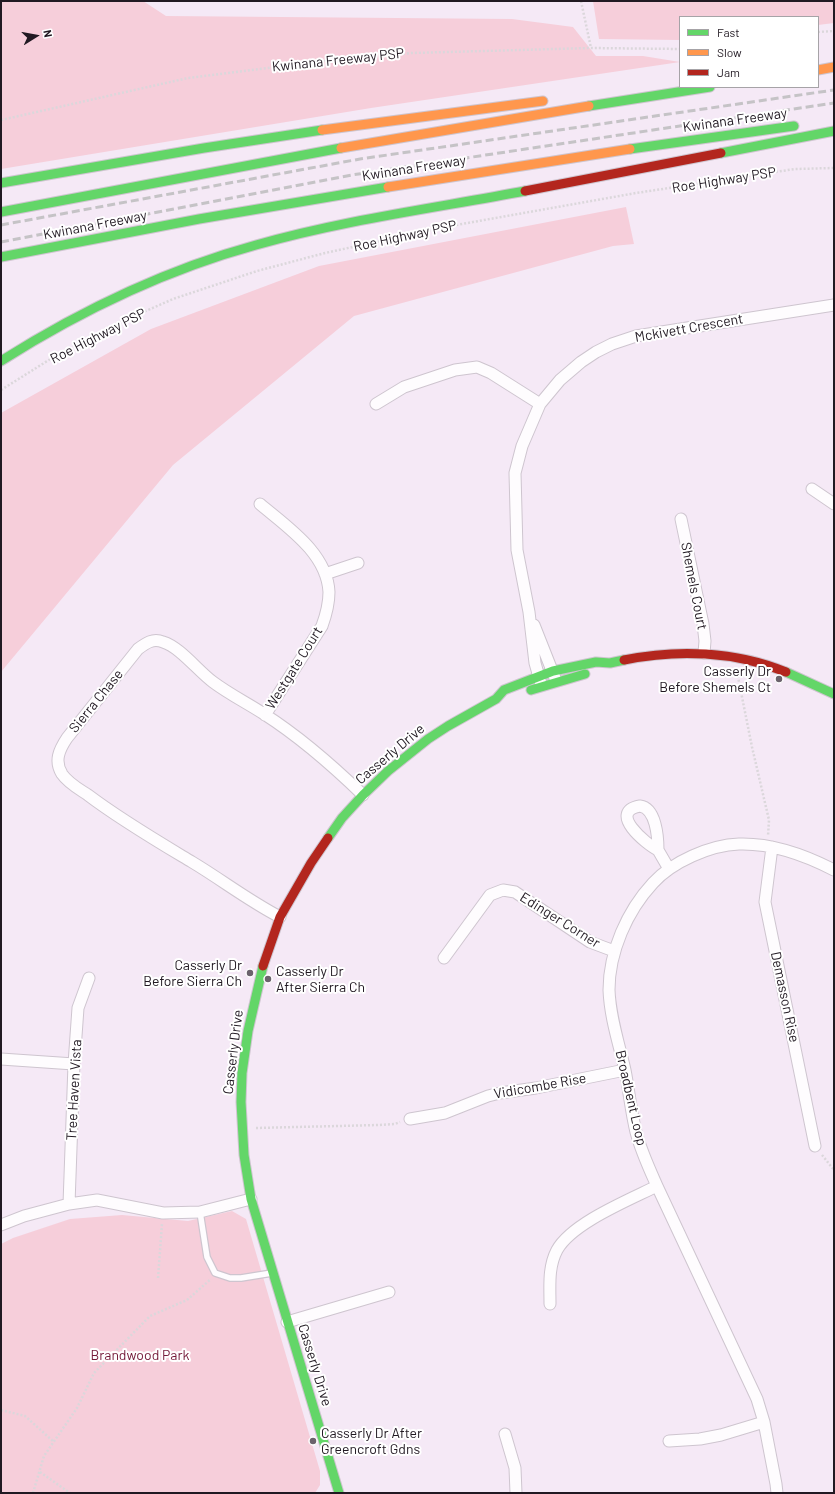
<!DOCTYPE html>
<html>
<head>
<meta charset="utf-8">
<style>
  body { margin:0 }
  #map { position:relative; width:835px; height:1494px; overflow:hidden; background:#f5e9f6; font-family:Barlow,sans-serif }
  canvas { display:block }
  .frame { position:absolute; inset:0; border:2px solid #211922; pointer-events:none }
  .legend { position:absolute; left:679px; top:16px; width:140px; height:72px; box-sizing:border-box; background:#fff; border:1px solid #a6a3a7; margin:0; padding:5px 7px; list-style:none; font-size:12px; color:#211922 }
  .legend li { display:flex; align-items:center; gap:8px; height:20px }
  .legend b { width:20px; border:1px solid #a6a3a7 }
  .north { position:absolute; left:16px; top:16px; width:40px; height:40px; -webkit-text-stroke:3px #fff; paint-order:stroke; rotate:79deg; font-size:11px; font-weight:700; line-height:16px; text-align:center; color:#211922 }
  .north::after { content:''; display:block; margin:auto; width:14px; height:18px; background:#211922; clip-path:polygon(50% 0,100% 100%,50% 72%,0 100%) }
</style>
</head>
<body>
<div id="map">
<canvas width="835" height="1494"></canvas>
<div class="frame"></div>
<ul class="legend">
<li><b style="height:5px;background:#63d668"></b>Fast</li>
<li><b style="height:5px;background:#ff974d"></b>Slow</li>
<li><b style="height:5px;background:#b3261e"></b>Jam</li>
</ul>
<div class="north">N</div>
</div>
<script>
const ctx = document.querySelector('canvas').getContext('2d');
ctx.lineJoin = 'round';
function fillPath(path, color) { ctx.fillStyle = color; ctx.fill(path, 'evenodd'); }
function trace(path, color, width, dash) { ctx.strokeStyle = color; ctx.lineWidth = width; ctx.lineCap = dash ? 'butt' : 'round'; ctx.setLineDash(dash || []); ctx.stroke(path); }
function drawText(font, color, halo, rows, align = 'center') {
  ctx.font = font + ' Barlow,sans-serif'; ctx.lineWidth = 4; ctx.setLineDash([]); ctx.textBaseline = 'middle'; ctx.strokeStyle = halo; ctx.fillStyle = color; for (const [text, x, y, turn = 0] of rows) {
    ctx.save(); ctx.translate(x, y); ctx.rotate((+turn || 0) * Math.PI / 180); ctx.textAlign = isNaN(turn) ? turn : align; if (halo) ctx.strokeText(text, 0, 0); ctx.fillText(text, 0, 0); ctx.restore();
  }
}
const green = new Path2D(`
  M1,1h142l23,15 346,3 61,8 23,29h47l37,6 -309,46 -370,61z
  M593,1h241v22l-16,2v-8h-138v23l-81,-1z
  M626,207l8,37 -21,2 -259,70 -181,149 -172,207v-259l150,-84 168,-63z
  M232,1211l14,8 74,252v14l-5,8h-314v-249l12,-6 57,-19 52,-4 66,6z`);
const path = new Path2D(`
  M581,1l10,47
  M818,32l16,-1
  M1,120l187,-42 158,-20 66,-5 179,-5 89,1
  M1,390l59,-37 61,-31 52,-23 84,-28 68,-18 120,-26 191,-34 159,-24 39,-1
  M737,672l15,75 17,73 -1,16
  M256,1128l122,-3 17,-1 5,-2
  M822,1155l12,15
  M158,1278l4,-54
  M1,1410l24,6 29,26
  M40,1472l30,21
  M33,1493l11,-37 33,-48 17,-35 56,-57 37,-16 24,-21`);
const lane = new Path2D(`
  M200,1212l7,45 8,16 15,5h11l31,-5`);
const street = new Path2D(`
  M376,404l28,-17 51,-17 22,-3 14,6 49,31
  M812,489l22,15
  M260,504c27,23 67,49 69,88 0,12 -3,23 -7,34l-57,89
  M681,519l22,105 2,17 -1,12
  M325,574l33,-11
  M534,625l21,53
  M541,684l-6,-21 -6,-51 -12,-62 -2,-77 7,-27 18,-42 20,-24 21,-18 15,-10 16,-8 24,-8 198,-31
  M640,806c16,2 18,31 18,44 -12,-6 -51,-38 -18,-44z
  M772,847l-7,55 50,244
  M658,850l11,19
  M280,917c-31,-16 -58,-37 -88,-55 -35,-21 -71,-42 -104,-67 -9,-6 -20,-12 -26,-21 -8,-13 -3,-24 5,-36l71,-89c8,-6 15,-11 25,-7 17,5 35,29 50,40 16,12 34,21 51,32 36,23 69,52 99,81
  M444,958l46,-63 13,-5 12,2 75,50 24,9
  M1,1059l73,5
  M410,1119l35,-6 43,-17 12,-3 36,-5 89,-18
  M69,1204l5,-140 4,-56 11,-30
  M1,1225l23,-9 45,-12 28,-4 66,13 37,-1 51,-13
  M550,1304c0,-18 -2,-37 7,-54 15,-27 72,-50 100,-64
  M287,1322l102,-30
  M505,1434l10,34 1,25
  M669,1441l31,-2 21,-4 43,-13
  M777,1493l-1,-9 -12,-62 -7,-23 -100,-213c-8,-18 -16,-35 -21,-54 -5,-20 -7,-42 -11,-62 -6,-26 -15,-53 -16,-80 0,-38 18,-79 44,-107 19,-21 57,-38 86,-39 33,-1 66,11 95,26`);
const fast = new Path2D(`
  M589,106l121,-19
  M630,149l164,-23
  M721,153l113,-22
  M1,183l203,-35 118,-18
  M1,212l340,-64
  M1,257l198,-38 189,-32
  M1,361c79,-50 164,-91 255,-116 88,-25 179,-37 269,-54
  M786,672l48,22
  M531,690l54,-16
  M328,838l14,-20 21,-23 25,-24 40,-32 20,-13 48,-27 8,-9 49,-19 43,-9 14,1 14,-3
  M263,966l-15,65 -6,42 -1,29 3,53 7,44 88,294`);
const slow = new Path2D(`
  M818,70l16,-3
  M322,130l221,-29
  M341,148l248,-42
  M388,187l242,-38`);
const jam = new Path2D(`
  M525,191l196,-38
  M624,660c53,-11 111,-9 162,12
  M263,966l17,-49 31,-54 17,-25`);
const rail = new Path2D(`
  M1,225l359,-66 474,-69
  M1,242l351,-67 482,-72`);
const markers = [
  [779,679,4,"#6b626c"],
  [250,973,4,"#6b626c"],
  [268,979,4,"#6b626c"],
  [313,1441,4,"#6b626c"]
];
const streetNames = [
  ["Kwinana Freeway PSP",338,60,-6],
  ["Kwinana Freeway",735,120,-8],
  ["Kwinana Freeway",414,168,-9],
  ["Roe Highway PSP",724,180,-9],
  ["Kwinana Freeway",95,225,-11],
  ["Roe Highway PSP",405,236,-12],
  ["Mckivett Crescent",689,328,-10],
  ["Roe Highway PSP",98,336,-27],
  ["Shemels Court",694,586,79],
  ["Westgate Court",294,668,-58],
  ["Sierra Chase",96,701,-51],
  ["Casserly Drive",390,754,-40],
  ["Edinger Corner",560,920,32],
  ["Demasson Rise",785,997,78],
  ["Casserly Drive",233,1052,-83],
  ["Vidicombe Rise",540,1086,-10],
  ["Tree Haven Vista",74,1090,-87],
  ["Broadbent Loop",631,1098,77],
  ["Casserly Drive",315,1365,73]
];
const poiNames = [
  ["Casserly Dr",771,671],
  ["Before Shemels Ct",771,687],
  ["Casserly Dr",242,965],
  ["Before Sierra Ch",242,981],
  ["Casserly Dr",276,971,"left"],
  ["After Sierra Ch",276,987,"left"],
  ["Casserly Dr After",321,1433,"left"],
  ["Greencroft Gdns",321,1449,"left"]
];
const parkNames = [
  ["Brandwood Park",140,1355]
];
fillPath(green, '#f6ceda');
trace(lane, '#cec5cf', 8);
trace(street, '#cec5cf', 13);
trace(fast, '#cec5cf', 11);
trace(slow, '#cec5cf', 11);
trace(jam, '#cec5cf', 11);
trace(path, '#dbd7db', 2.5, [2, 2]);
trace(lane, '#fefcfe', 5.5);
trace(street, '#fefcfe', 11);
trace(fast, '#63d668', 9);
trace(slow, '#ff974d', 9);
trace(jam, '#b3261e', 9);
trace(rail, '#c5c3c6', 3, [8, 4]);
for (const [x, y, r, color] of markers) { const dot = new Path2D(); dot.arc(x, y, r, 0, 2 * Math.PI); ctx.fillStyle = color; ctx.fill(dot); trace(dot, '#fff', 1.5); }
drawText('14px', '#211922', '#fff', streetNames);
drawText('14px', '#211922', '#fff', poiNames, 'right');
drawText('14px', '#751a39', '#fff', parkNames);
</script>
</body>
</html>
